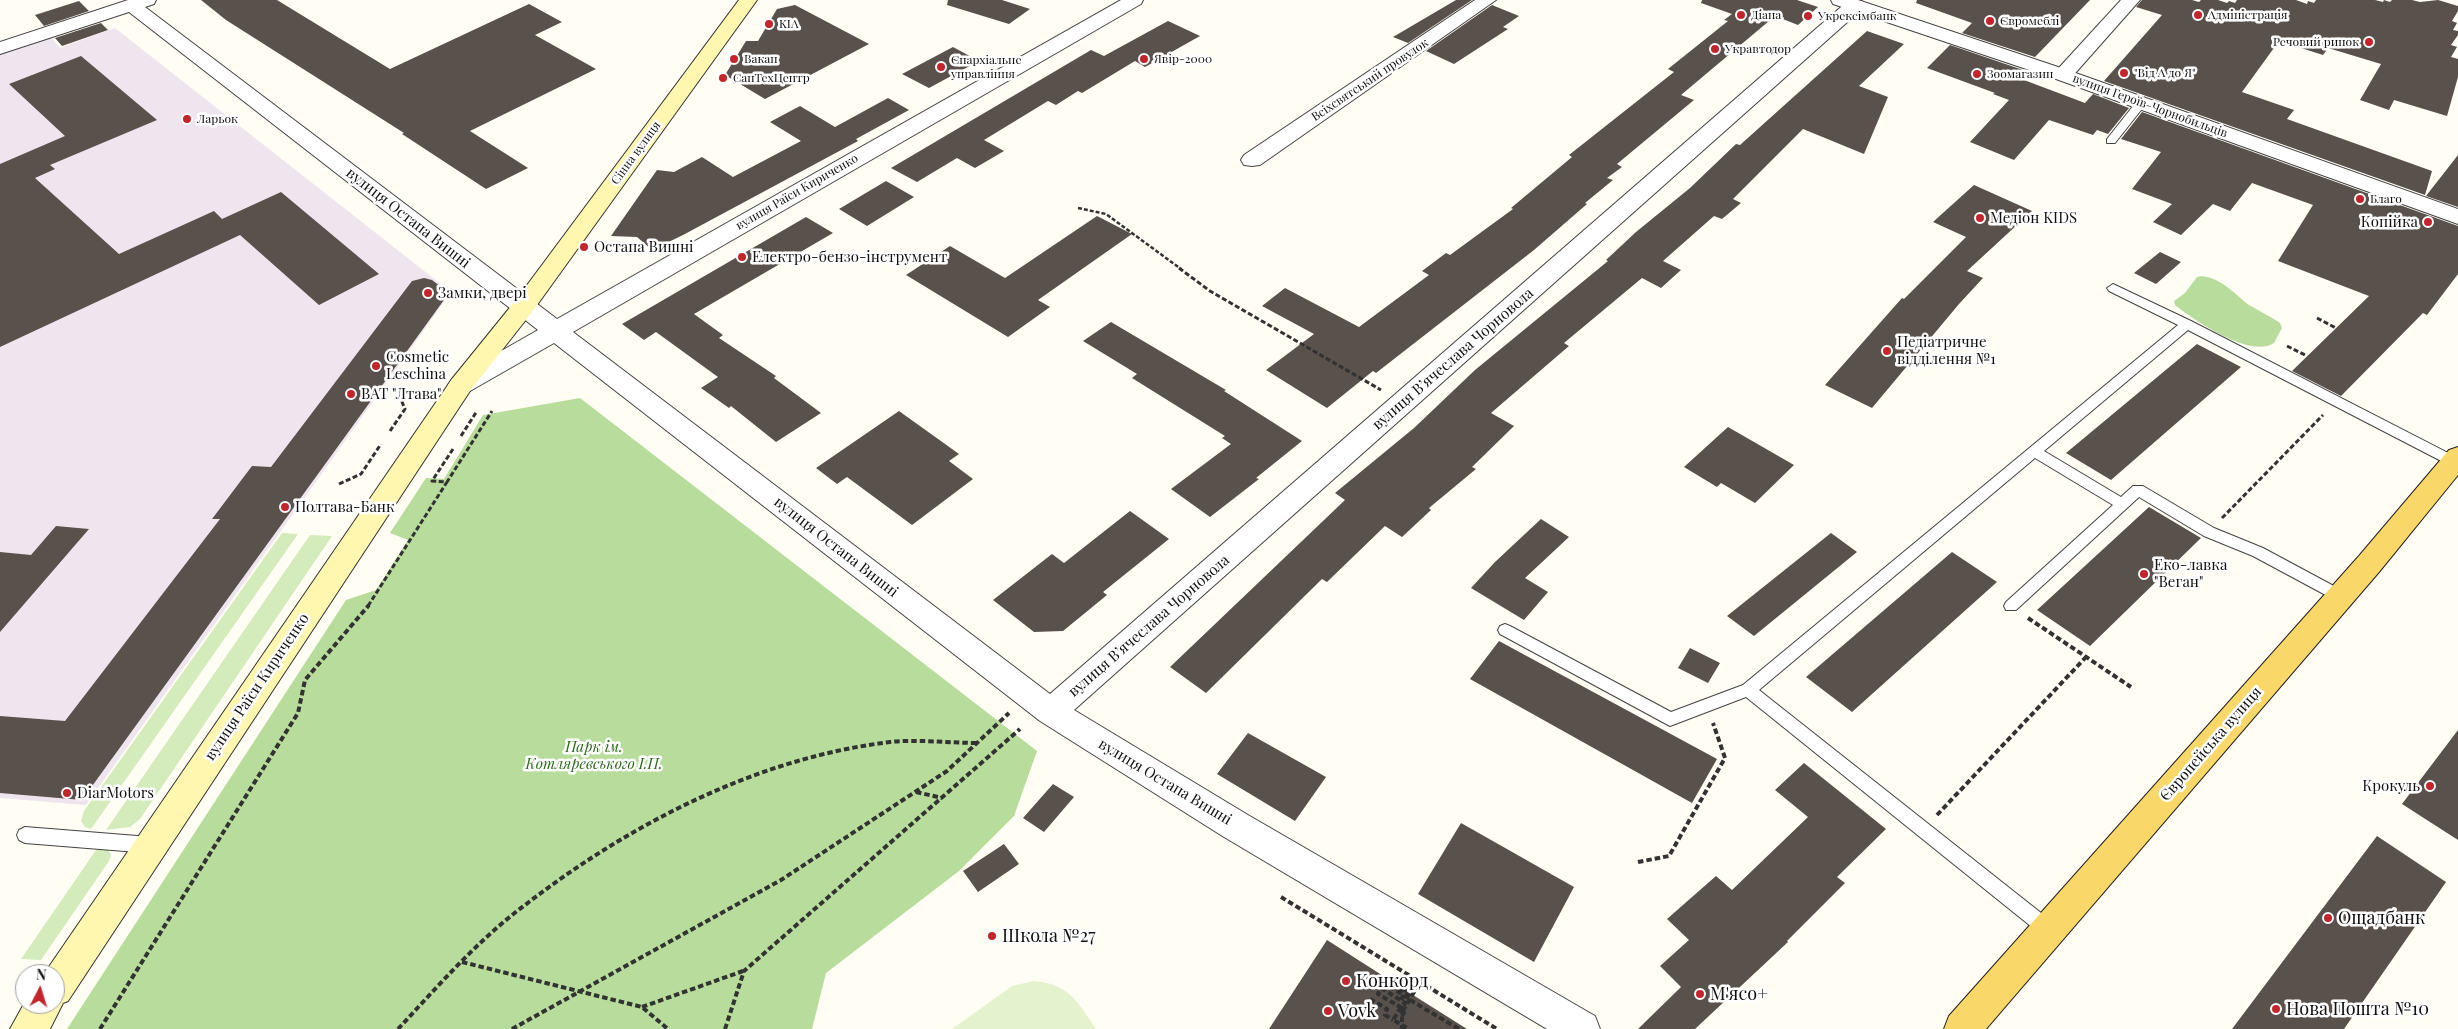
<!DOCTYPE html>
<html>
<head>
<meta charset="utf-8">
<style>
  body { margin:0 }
  #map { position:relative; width:2458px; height:1029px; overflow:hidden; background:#fffdf4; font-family:"Playfair Display",serif }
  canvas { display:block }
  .north { position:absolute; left:15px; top:964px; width:50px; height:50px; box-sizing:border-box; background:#fff; border:1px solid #9f9f9f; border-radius:50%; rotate:5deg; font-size:14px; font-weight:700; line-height:20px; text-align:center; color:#101010 }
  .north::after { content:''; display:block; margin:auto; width:18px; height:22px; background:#c4252c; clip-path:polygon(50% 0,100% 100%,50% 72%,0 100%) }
</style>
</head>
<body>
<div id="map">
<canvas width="2458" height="1029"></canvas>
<div class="north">N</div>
</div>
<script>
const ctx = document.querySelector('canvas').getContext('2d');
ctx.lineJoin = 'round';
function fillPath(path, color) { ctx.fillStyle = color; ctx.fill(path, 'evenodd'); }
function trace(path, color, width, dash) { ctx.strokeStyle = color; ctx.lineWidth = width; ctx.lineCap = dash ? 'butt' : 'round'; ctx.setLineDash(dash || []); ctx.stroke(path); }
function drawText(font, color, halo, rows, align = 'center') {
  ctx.font = font + ' "Playfair Display",serif'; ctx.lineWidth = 5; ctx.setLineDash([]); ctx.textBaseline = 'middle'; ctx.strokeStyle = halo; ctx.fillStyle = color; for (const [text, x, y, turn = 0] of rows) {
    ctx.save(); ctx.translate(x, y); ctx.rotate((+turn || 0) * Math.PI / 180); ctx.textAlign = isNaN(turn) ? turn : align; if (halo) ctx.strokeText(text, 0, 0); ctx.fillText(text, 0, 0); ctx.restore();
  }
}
const industrial = new Path2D(`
  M115,28l336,264 -365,513 -86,-7v-745l50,-17 10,12z`);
const green = new Path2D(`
  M282,533l16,1 -207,295 -6,-2 -4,-6 3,-10z
  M310,535l22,1 -192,283 -10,8 -24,3z
  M96,850h12l3,5 -2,6 -68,99 -20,-1z`);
const forest = new Path2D(`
  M2202,276c21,3 31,17 47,29 10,6 21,11 31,18l2,5 -8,15c-24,16 -80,-23 -99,-38l-1,-4 11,-8 12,-16z
  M580,398l457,353 -23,65 -55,55 -133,102 -14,56h-745l279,-429 30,-10 32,-50 -18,-7 36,-55 18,1 39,-64z`);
const pitch = new Path2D(`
  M1034,981c36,3 43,21 62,48h-144l60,-43z`);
const building = new Path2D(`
  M201,0h76l113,69 139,-65 33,18 -27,13 61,34 -126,62 58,37 -42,21 -84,-55 2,-1 -178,-113z
  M948,0h54l28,9 -21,15 -62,-19z
  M1456,0h16l-64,43 -15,-6z
  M1702,0h95l21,7 -20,18 -23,-9 -94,79 13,5 -77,64 5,3 -15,11 6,2 -28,23 2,1 -53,46 -158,123 -3,-2 -46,37 -61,-38 48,-36 -52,-28 23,-18 74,39 70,-52 -7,-4 24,-18 4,2 63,-46 -2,-1 61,-51 -3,-2 105,-83 -6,-3 60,-48 -4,-1 8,-6 -31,-11z
  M1917,0h173l-55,57 -73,-24 10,-10 -56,-20z
  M2142,0h50l7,2 2,-2h17l9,3 2,-2 6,2 2,-3h59l11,4 1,-3 6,2 2,-3h59l8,2 1,-2 6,2 2,-2h20l8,2 18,-2 20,6v5l-6,10 5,2 -4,7 5,1v4l-7,10 6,2 -6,10 7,2v18l-11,39 -53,-16 -5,10 -29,-10 21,-36 -53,-16 -5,7 -44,-14 -37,51 52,18 -7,9 145,52 -7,24 -321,-114 58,-66 -26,-8z
  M79,1l10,10 -45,15 -9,-11z
  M795,5l74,39 -104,55 -40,-24 21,-34h12l19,-32z
  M1492,5l27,11 -16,11 5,2 -54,35 -28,-13z
  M1168,21l32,15 -55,31 -10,-6 -53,32 -4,-2 -22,14 -8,-4 -64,39 20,11 -29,17 -18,-10 -40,24 -26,-14 200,-118 13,6z
  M101,23l7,7 -46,16 -7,-8z
  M1867,31l37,13 -45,42 29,11 -24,57 -61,-25 -70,70 8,4 -19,16 -8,-3 -51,45 18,9 -20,18 -19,-10 -78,65 5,3 -78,67 23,13 -42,41 4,2 -47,39 2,2 -29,27 -17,-11 -58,56 -5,-3 -116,114 -36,-26 175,-167 -10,-7 79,-65 61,-58 133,-109 -2,-1 30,-28 54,-44 46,-44 4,1z
  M1950,45l73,25 -7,7 69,26 8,-9 36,14 -21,26 -11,-4 -4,5 -44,-15 -35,40 -44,-18 39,-42 -16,-6 2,-1 -68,-25z
  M953,47l26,14 -50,27 -27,-14z
  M81,56l76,64 -107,45 5,4 -20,9 84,76 95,-43 8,8 59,-27 98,82 -60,31 -79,-70 -240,112v-183l65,-28 -56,-52z
  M888,98l21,12 -53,29 2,2 -175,94 -31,15 -15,-13 -26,-1 46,-66 17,2 28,-15 31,20 68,-36 -31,-19 30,-16 35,21z
  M2142,112l316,114v48l-31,41 -4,-2 -82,83 -49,-25 77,-75 -91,-35 35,-56 -61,-22 -22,28 -17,-7 -32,31 -28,-13 19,-18 -40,-15 29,-37 -40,-13z
  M2458,155v52l-32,-11z
  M886,181l28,16 -47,29 -28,-17z
  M1974,185l58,26 -65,60 16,7 -24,26 -87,104 -47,-23 77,-87 2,1 62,-62 -33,-15z
  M1097,216l35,18 -94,66 12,7 -42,30 -102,-62 44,-29 55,32z
  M806,217l27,16 -139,81 29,21 -4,3 57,38 -2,2 47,35 -45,29 -45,-36 -2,2 -28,-20 17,-11 -62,-45 -12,8 -22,-16z
  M2160,252l21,10 -25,22 -22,-11z
  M424,278l8,2 17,13 -367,507 -82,-7v-77l65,5 155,-202h-8l40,-53 19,1 141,-186z
  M1111,322l115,68 -2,1 78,50 -46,37 3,1 -49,38 -39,-28 60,-45 -9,-6 3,-2 -93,-58 5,-4 -54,-33z
  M2197,344l44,23 -130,113 -45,-27z
  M899,411l60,43 -10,7 24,18 -61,46 -65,-48 -10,7 -21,-16z
  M1728,427l66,38 -39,38 -34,-20 -4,4 -33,-20z
  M2149,507l52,31 -111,108 -53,-36z
  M1130,511l39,28 -66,53 4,3 -44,36 -29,1 -41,-32 59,-46 12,9z
  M1541,519l28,18 -44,41 23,14 -24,28 -53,-32 24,-26z
  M56,526l33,3 -89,103v-80l31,3z
  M1831,533l26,19 -103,84 -27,-20z
  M1952,552l45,30 -145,130 -46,-35z
  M1499,641l218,118 -25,44 -222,-124z
  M1690,648l30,15 -12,20 -30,-15z
  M2458,730v110l-56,-36z
  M1248,733l78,44 -31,44 -78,-47z
  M1804,763l82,66 -49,48 8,6 -58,58 1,1 -93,87h-57l43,-42 -21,-21 29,-26 -22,-21 49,-43 16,14 76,-73 -33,-27z
  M1053,784l21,13 -30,35 -21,-14z
  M1461,823l113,64 -40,75 -116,-68z
  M2377,836l69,46 -102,147h-112z
  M1004,844l15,20 -41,28 -15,-21z
  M1327,940l86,55 54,34h-198z`);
const pathFar2 = new Path2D(`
  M1078,208l28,6 75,55`);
const pathFar1 = new Path2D(`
  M1179,268l31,23 171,99
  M2317,318l19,10
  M2287,346l20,10
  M390,431l15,-22 -5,-12
  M461,436l16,-25
  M453,449l-21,32 15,1 45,-71
  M339,484l22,-10 20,-30
  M2222,518l101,-103
  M368,606l79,-124`);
const path = new Path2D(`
  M2028,618l103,69
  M916,792l26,6
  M1937,815l149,-158
  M1638,862l31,-6 56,-98 -12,-35
  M1281,897l216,132
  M462,962l180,45 26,22
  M1377,975l35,23
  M1382,982l25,15 -3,6
  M1381,988l24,15 -3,5 -24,-14z
  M1370,999l17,10 -2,6 8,5
  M1401,1000l12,-22
  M1410,1000l49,29
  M1397,1005l5,3
  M642,1007l101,-36
  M1401,1007l-8,13 16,9
  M1402,1008l2,1 16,-27
  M1402,1008v21
  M1402,1016l4,-7
  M100,1029l198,-316 7,-33 64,-75
  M398,1029c40,-43 80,-89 127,-124 105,-81 232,-147 365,-163 28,-3 59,1 87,1
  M512,1029l269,-149 166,-109 62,-58
  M725,1029l19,-58 276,-242`);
const service = new Path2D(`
  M2141,100l5,3 -1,2 -30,38h-8v-4l30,-38z
  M2113,284l78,37 267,137v8l-9,-1 -261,-135 -144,121 77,46 12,-11h10l71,42 49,20 82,44 2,4 -2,4h-10l-82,-44 -49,-20 -65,-39 -123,113h-10l-2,-4 2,-4 107,-97 -78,-47 -276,232 296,234 3,6 -3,6 -6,2 -6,-2 -297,-239 -76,29 -170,-92 -2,-4 2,-4 5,-2 5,2 161,86 72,-27 435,-360 -69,-34 -2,-3z
  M25,827l125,10 6,3 2,5 -2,5 -6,3 -125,-10 -6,-3 -2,-5 2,-5z`);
const minor = new Path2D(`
  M128,0h28l-2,4 -9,3 412,312 564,-319h22l-2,4 -568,328 477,362 798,-693h14l2,4 -2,4 -788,701 174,105 347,201 5,13h-53l-323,-192 -184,-116 -486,-378 -84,48 -9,3 -9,-3 -4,-6 4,-6 86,-49 -409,-318 -129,42v-12z
  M1475,0h21l-236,165 -8,1 -8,-1 -3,-5 3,-5z
  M2121,0h19l-70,79h-14l-3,-4 3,-4z`);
const tertiary = new Path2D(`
  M1831,0h27l212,71 388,138v15l-402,-145 -223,-75z`);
const secondary = new Path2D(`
  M739,0h18l-225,312 -62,79 -402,610 -5,2 -13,26h-40l15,-27v2h30v-30h-11l408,-595 64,-79z`);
const primary = new Path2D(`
  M2458,447v28l-79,97 -393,457h-42l5,-13 410,-460 90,-106z`);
const markers = [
  [1741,15,5,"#c4252c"],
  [2198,15,5,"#c4252c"],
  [1808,16,5,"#c4252c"],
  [1990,21,5,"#c4252c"],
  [769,24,5,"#c4252c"],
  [2369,42,5,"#c4252c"],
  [1715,49,5,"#c4252c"],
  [734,59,5,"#c4252c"],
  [1144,59,5,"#c4252c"],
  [941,67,5,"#c4252c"],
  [2124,73,5,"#c4252c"],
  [1977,74,5,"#c4252c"],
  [723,78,5,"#c4252c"],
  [187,119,5,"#c4252c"],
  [2360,199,5,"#c4252c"],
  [1980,218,5,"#c4252c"],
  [2428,222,5,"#c4252c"],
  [584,247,5,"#c4252c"],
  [742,257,5,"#c4252c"],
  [428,293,5,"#c4252c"],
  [1887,351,5,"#c4252c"],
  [376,366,5,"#c4252c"],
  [351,394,5,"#c4252c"],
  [285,507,5,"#c4252c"],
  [2144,574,5,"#c4252c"],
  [2430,786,5,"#c4252c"],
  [67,793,5,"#c4252c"],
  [2328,918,5,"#c4252c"],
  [992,936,5,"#c4252c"],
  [1346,981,5,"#c4252c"],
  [1700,994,5,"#c4252c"],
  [2276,1009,5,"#c4252c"],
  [1328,1011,5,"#c4252c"]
];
const farPoinames = [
  ["Діана",1751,15],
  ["Адміністрація",2208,15],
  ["Укрексімбанк",1818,16],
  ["Євромеблі",2000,21],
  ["KIA",779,24],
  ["Речовий ринок",2359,42,"right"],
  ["Укравтодор",1725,49],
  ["Вакан",744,59],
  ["Явір-2000",1154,59],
  ["Єпархіальне",951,60],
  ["управління",951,74],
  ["\"Від А до Я\"",2134,73],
  ["Зоомагазин",1987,74],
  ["СанТехЦентр",733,78],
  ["Ларьок",197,119],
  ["Благо",2370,199]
];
const farStreetnames = [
  ["Всіхсвятський провулок",1370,80,-34],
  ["вулиця Героїв-Чорнобильців",2150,106,20],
  ["Сінна вулиця",636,153,-54],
  ["вулиця Раїси Кириченко",797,192,-30]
];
const streetNames = [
  ["вулиця Остапа Вишні",408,218,38],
  ["вулиця Вʼячеслава Чорновола",1453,359,-41],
  ["вулиця Остапа Вишні",836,547,38],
  ["вулиця Вʼячеслава Чорновола",1149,626,-41],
  ["вулиця Раїси Кириченко",257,687,-56],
  ["Європейська вулиця",2211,744,-49],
  ["вулиця Остапа Вишні",1165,782,31]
];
const poiNames = [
  ["Медіон KIDS",1990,218],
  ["Копійка",2418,222,"right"],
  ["Остапа Вишні",594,247],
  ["Електро-бензо-інструмент",752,257],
  ["Замки, двері",438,293],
  ["Педіатричне",1897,342],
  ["відділення №1",1897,359],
  ["Cosmetic",386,357],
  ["Leschina",386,374],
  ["ВАТ \"Лтава\"",361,394],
  ["Полтава-Банк",295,507],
  ["Еко-лавка",2154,565],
  ["\"Веган\"",2154,582],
  ["Крокуль",2420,786,"right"],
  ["DiarMotors",77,793]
];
const parkNames = [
  ["Парк ім.",594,747],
  ["Котляревського І.П.",594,764]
];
const nearPoinames = [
  ["Ощадбанк",2338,918],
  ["Школа №27",1002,936],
  ["Конкорд",1356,981],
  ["М'ясо+",1710,994],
  ["Нова Пошта №10",2286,1009],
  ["Vovk",1338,1011]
];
fillPath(industrial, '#eee5ef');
fillPath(green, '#d4ebbc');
fillPath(forest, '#b8dc9b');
fillPath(pitch, '#e5f2ce');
fillPath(building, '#59514c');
trace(service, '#434343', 2);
trace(minor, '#434343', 2);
trace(tertiary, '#434343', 2);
trace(secondary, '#323232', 2);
trace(primary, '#212121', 2);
trace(pathFar2, '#323232', 2.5, [4, 2]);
trace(pathFar1, '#323232', 3, [5, 2.5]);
trace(path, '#323232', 4, [5.5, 3]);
fillPath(service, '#fff');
fillPath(minor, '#fff');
fillPath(tertiary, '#fff');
fillPath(secondary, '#fff6af');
fillPath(primary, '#fad769');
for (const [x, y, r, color] of markers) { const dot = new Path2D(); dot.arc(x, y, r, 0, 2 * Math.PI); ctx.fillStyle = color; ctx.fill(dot); trace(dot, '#fff', 2); }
drawText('12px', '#101010', '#fff', farPoinames, 'left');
drawText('12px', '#101010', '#fff', farStreetnames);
drawText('15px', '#101010', '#fff', streetNames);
drawText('15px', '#101010', '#fff', poiNames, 'left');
drawText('italic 15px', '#2e6a1e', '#fff', parkNames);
drawText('18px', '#101010', '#fff', nearPoinames, 'left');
</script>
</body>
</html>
